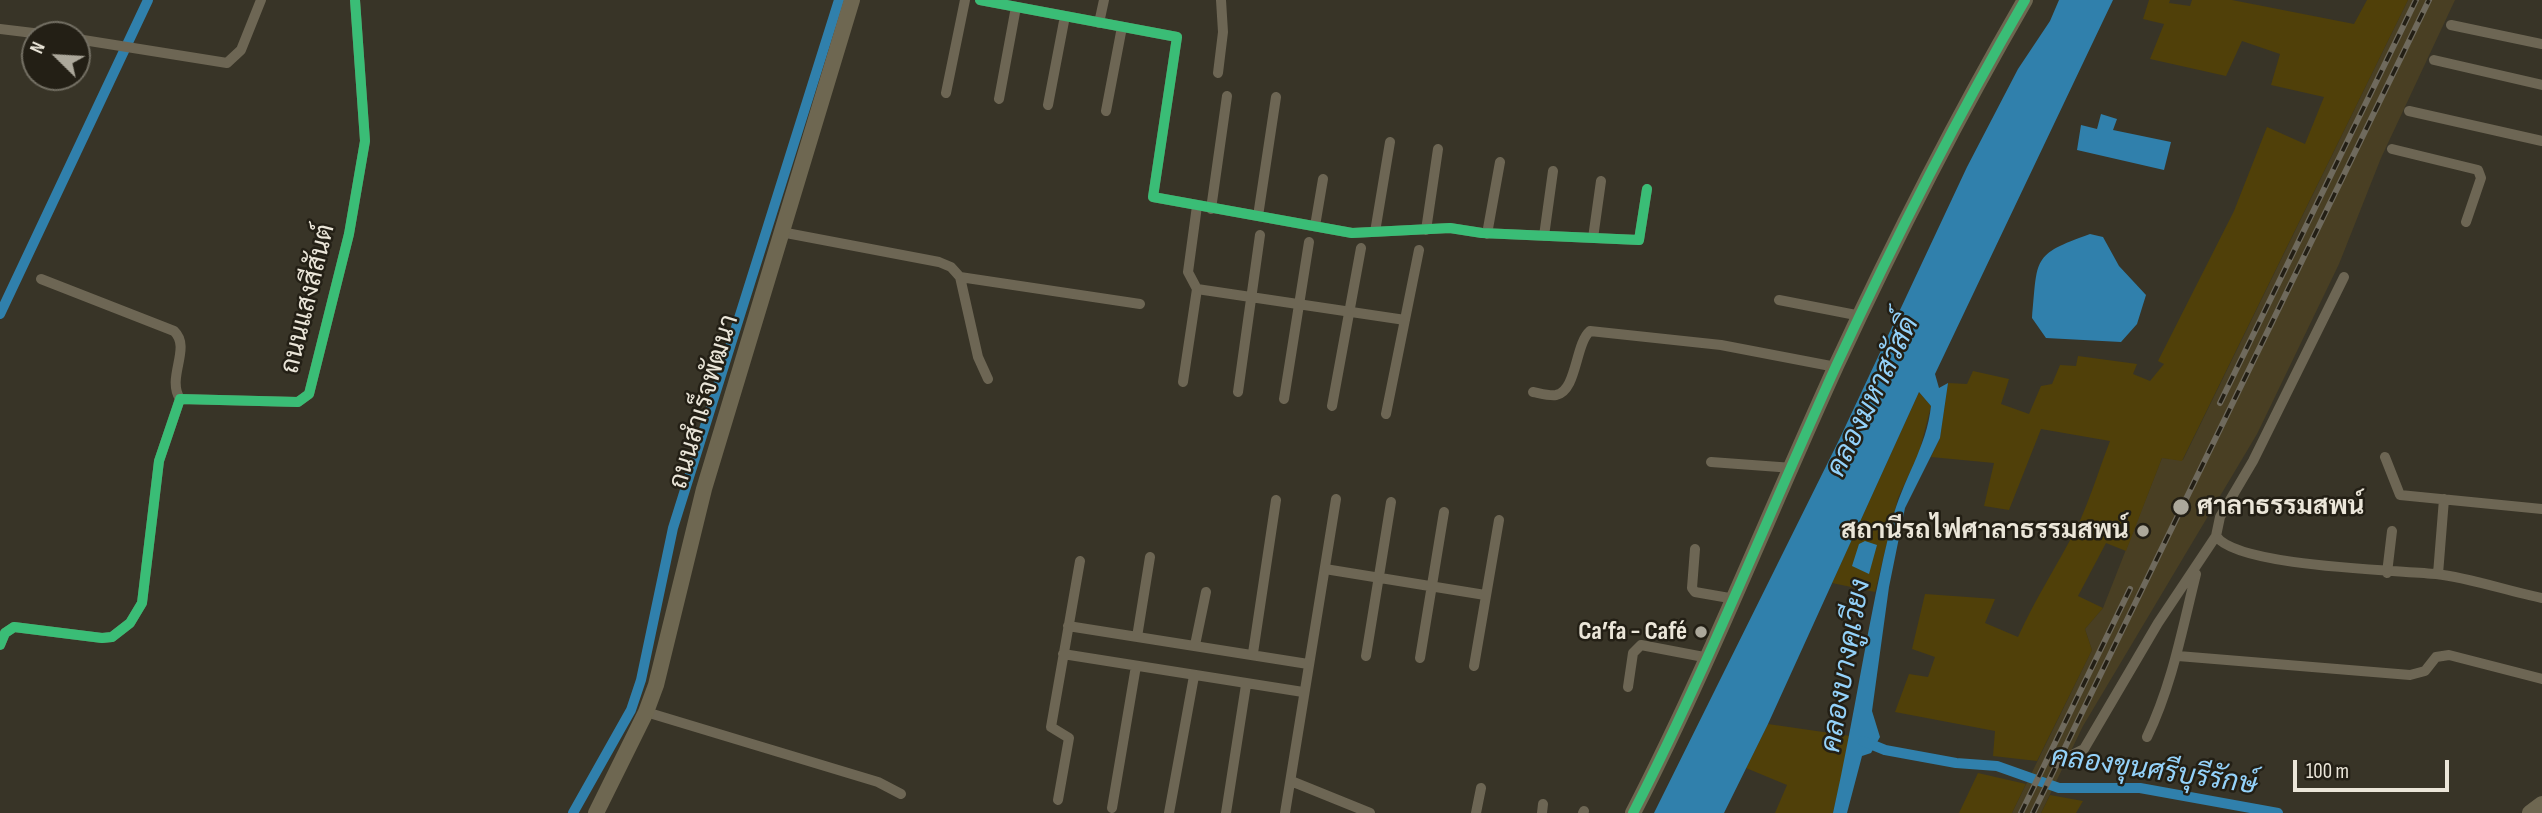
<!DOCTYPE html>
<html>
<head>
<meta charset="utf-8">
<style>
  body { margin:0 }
  #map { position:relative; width:2542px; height:813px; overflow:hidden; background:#383427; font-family:"Sofia Sans Condensed",sans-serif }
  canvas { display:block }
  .north { position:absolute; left:21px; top:21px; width:70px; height:70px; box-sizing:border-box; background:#231f15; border:2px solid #736f63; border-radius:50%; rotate:294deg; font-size:19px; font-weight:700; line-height:28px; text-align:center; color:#ebe6d9 }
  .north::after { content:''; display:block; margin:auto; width:24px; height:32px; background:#aca89b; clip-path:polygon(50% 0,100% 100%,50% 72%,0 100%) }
  .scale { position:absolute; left:2293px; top:760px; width:156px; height:32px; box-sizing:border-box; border:4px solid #ebe6d9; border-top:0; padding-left:9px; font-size:21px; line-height:24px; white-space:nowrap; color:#ebe6d9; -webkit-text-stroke:5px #231f15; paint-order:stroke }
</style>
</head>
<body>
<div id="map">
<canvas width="2542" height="813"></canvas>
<div class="north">N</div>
<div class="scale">100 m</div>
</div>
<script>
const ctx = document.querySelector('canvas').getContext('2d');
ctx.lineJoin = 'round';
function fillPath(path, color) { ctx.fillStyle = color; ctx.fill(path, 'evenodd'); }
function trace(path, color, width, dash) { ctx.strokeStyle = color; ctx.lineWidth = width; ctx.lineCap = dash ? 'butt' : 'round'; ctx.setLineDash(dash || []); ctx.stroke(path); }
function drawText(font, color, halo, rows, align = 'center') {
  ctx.font = font + ' "Sofia Sans Condensed",Sarabun,sans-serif'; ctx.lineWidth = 5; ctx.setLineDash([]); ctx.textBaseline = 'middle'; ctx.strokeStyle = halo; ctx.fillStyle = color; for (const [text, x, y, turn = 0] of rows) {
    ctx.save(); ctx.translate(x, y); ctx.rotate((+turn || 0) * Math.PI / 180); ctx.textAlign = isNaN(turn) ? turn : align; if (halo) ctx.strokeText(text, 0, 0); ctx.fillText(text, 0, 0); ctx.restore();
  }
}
const built = new Path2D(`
  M2408,0h47l-74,158 -42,106 -82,170 -174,292 -42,87h-29l80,-163 -7,-21 18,-21 59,-150 21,2z`);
const green = new Path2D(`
  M2149,0h21l-1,3 21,3 2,-6h40l122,24 13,-24h41l-226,461 -20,-3 -36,93 -20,-8 -28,53 25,12 -18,21 7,21 -55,111 -44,-5 2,-25 -100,-19 14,-38 19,3 7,-20 -23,-8 13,-55 70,5 -10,24 33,14c17,-38 40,-73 59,-110 13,-27 22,-58 33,-86l-69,-12 -32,81 -25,-4 10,-43 -63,-6 9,-19 8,-55 19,1 6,-13 36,8 -8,25 28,10 12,-28 11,-2 8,-19 16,1 2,-10 59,8 -4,10 17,7 14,-17 -6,-3 76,-150 33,-84 38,17 19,-47 -53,-12 9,-31 -38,-13 -16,35 -76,-17 14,-35 -21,-5z
  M1919,392l12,14 -12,47 -21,45 -23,94 -43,-9z
  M1768,724l83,12 -18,77h-58l12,-28 -41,-17z
  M1978,773l48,11 -14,29h-53z
  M2050,795l33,6 -7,12h-35z`);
const water = new Path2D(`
  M2059,0h54l-178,374 4,14 9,-5 -8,55 -35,70 -16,79 -17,124 8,26 -9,16 -9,3 -15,57h-14c22,-97 35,-195 59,-292 10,-40 35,-74 39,-115l-12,-14 -151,332 -44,89h-70l185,-373 128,-273 51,-98 32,-48z
  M2101,114l16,5 -4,11 58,12 -7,28 -87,-20 4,-25 16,4z
  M2090,234l13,3 16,29 27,29 -9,29 -16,18 -75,-4 -14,-20c6,-60 -1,-63 58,-84z
  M1865,541l12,4 -8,29 -17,-8 7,-22z`);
const canal = new Path2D(`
  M0,314l148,-314
  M1863,741l22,9 71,13 41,3 62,22h81l138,25
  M573,813l58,-103 10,-30 32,-152 166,-528`);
const street = new Path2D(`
  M980,0l197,37 -24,160 199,36 98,-5 32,5 157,7 8,-51
  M1099,23l5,-23
  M2451,25l91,19
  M0,29l50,6
  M77,39l150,24 14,-13 20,-50
  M2434,60l108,25
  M1218,73l5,-41 -2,-32
  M946,93l19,-93
  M999,99l17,-92
  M1048,105l17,-89
  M1106,111l16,-84
  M2409,111l133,30
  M2392,149l86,21 3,8 -15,44
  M1197,206l-9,66 9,17 208,31
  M1211,209l16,-113
  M1258,216l18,-119
  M1315,226l8,-47
  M1426,230l12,-81
  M781,232l158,30 12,5 9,10 180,27
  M1375,232l15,-90
  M1487,234l13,-72
  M1544,236l9,-65
  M1593,238l8,-57
  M960,277l18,80 10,22
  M41,279l133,52c18,17 -8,46 6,68
  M1779,300l82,16
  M1183,382l14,-93
  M1238,392l22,-157
  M1533,392c6,1 16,4 23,3 21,-4 19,-51 34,-64l131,14 115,22
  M1284,399l25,-157
  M1332,406l29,-158
  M1386,414l33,-164
  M2385,457l15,38 142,14
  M1711,462l82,6
  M2216,536c21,31 180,34 220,38 35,4 71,17 106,24
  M1695,549l-3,39 3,4 40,7
  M1325,569l160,26
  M2387,573l5,-42
  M2438,574l6,-75
  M1068,626l240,38
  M1137,637l13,-80
  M0,645l5,-12 9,-6 88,11 10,-1 18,-14 12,-20 17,-142 21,-62 118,3 11,-8 40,-160 16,-93 -10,-141
  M1195,645l11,-53
  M1253,653l23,-153
  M1063,654l240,38
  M1366,656l25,-154
  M2178,656l232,19 15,-4 11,-14 13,-2 93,24
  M1420,658l24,-146
  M1474,666l25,-146
  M1628,687l5,-34 8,-8 68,13
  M646,712l232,70 23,12
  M2147,737c25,-52 35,-107 49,-163
  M2068,757l16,-8 74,-126 58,-87 4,-19 33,-56 91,-184
  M1291,781l79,32
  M1058,800l11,-62 -18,-11 29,-166
  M1112,808l24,-142
  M1169,813l25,-137
  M1226,813l20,-128
  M1285,813l51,-314
  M1476,813l5,-25
  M1542,813l1,-9
  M1583,813l1,-2`);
const secondary = new Path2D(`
  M596,813l50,-101 10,-27 48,-196 148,-489
  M1633,813c75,-146 135,-298 203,-447 58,-125 120,-247 189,-366
  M2530,813l12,-9`);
const rail = new Path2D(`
  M2220,403l196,-403
  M2021,813l109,-224
  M2033,813l396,-813`);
const cycleway = new Path2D(`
  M980,0l197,37 -24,160 199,36 98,-5 32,5 157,7 8,-51
  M0,645l5,-12 9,-6 88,11 10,-1 18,-14 12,-20 17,-142 21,-62 118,3 11,-8 40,-160 16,-93 -10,-141
  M1633,813c75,-146 135,-298 203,-447 58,-125 120,-247 189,-366`);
const markers = [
  [2181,507,9,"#aca89b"],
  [2143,531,7,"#aca89b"],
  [1701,632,7,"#aca89b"]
];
const streetNames = [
  ["ถนนแสงสีสันต์",309,299,-76],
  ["ถนนสำเร็จพัฒนา",705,402,-73]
];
const poiNames = [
  ["ศาลาธรรมสพน์",2197,507,"left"],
  ["สถานีรถไฟศาลาธรรมสพน์",2129,531],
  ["Ca’fa - Café",1687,632]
];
const waterNames = [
  ["คลองมหาสวัสดิ์",1874,397,-64],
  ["คลองบางคูเวียง",1847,666,-80],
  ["คลองขุนศรีบุรีรักษ์",2154,772,8]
];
fillPath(built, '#493f23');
fillPath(green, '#504009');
fillPath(water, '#3080ac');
trace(canal, '#3080ac', 10);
trace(street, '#6d6654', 10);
trace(secondary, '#6e6751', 16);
trace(rail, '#6f6a5d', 6);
trace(rail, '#231f15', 3.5, [10]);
trace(cycleway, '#3abd76', 10);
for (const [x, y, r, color] of markers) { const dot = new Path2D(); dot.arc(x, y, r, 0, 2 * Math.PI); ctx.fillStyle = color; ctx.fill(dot); trace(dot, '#231f15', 2.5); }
drawText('26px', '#ebe6d9', '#231f15', streetNames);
drawText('bold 26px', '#ebe6d9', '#231f15', poiNames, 'right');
drawText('italic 28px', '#94d2fa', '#231f15', waterNames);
</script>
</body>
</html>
